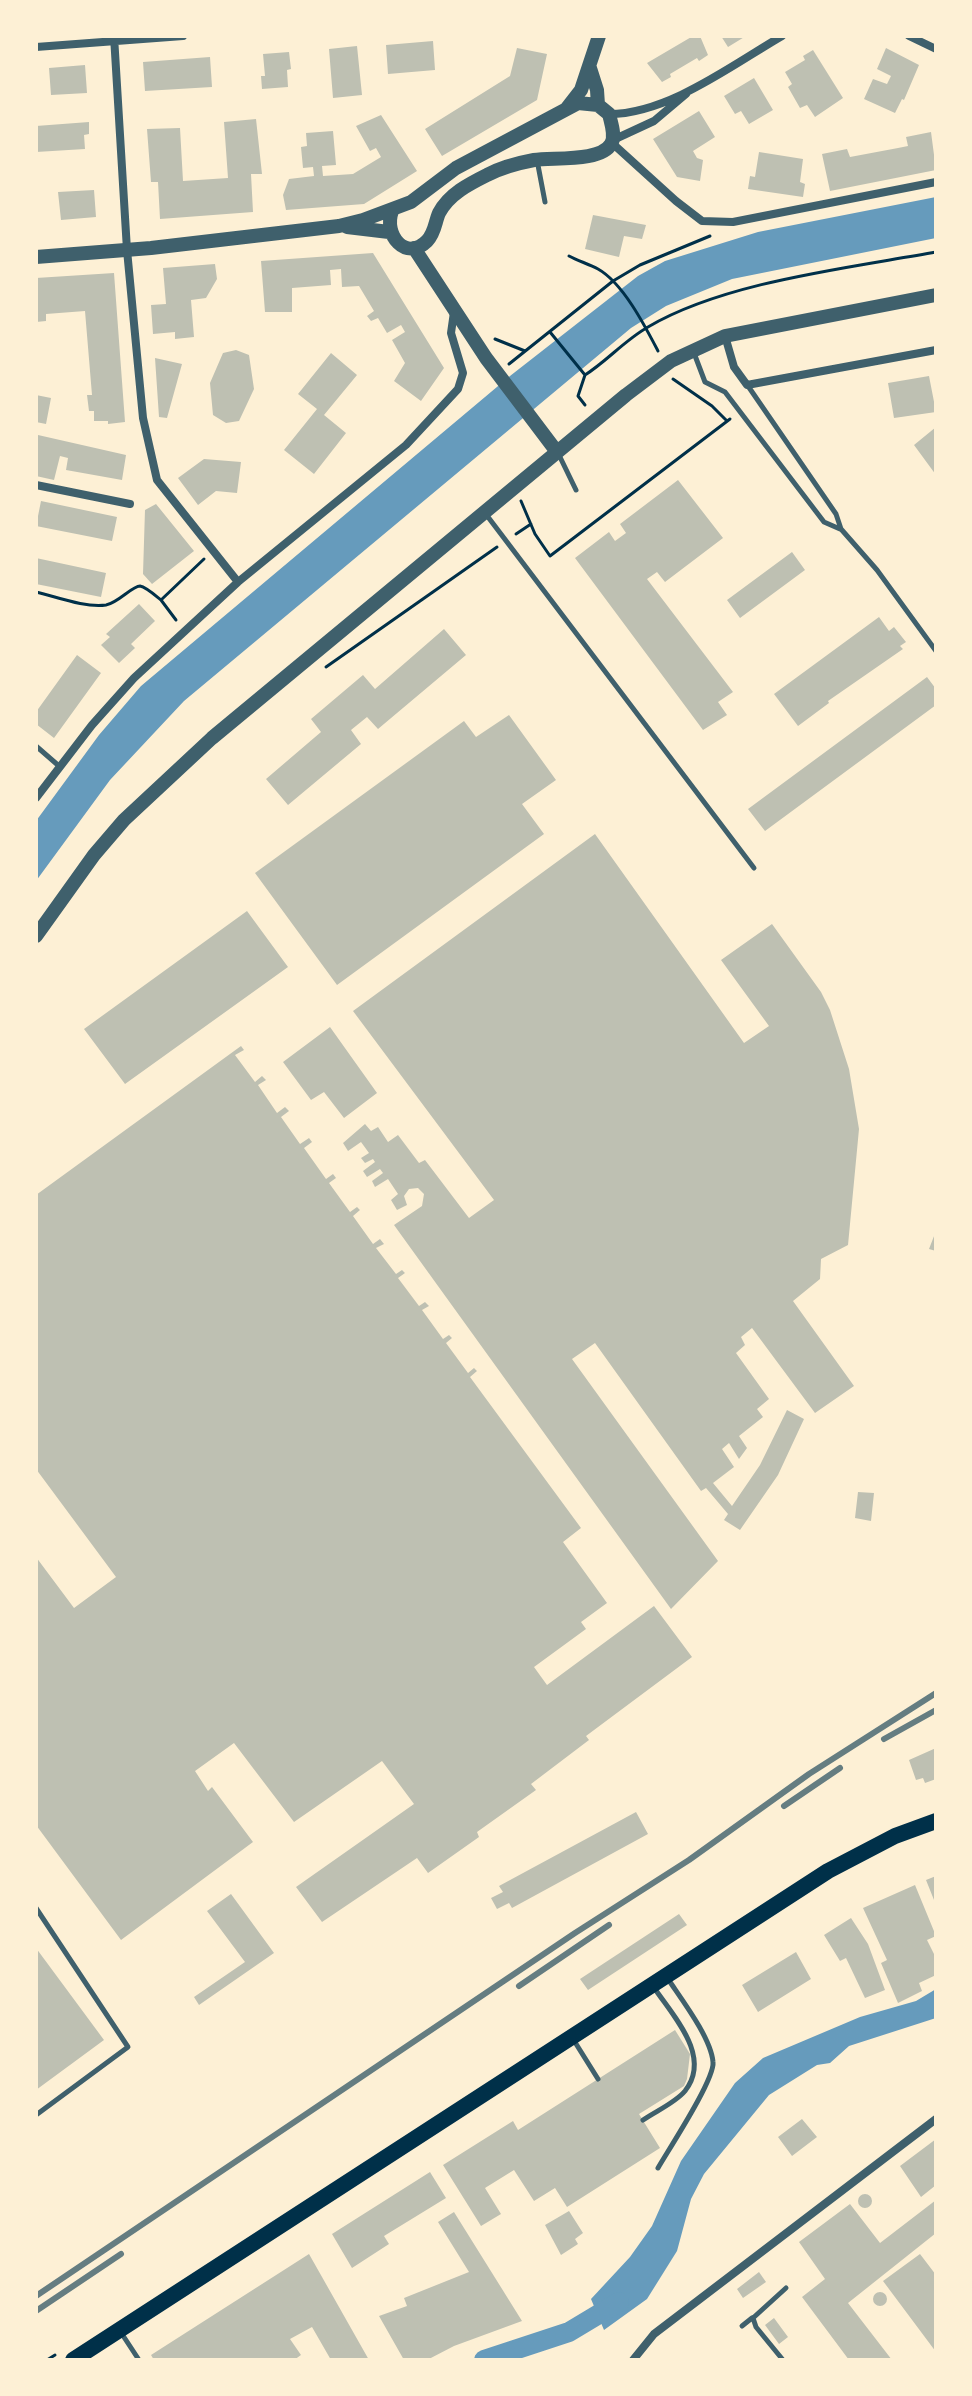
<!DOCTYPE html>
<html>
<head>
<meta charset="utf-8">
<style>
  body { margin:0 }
  #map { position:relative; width:972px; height:2396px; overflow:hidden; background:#fdf0d5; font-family:Raleway,sans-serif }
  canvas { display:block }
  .frame { position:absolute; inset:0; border:38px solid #fdf0d5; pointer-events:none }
</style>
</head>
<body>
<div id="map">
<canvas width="972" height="2396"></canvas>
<div class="frame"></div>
</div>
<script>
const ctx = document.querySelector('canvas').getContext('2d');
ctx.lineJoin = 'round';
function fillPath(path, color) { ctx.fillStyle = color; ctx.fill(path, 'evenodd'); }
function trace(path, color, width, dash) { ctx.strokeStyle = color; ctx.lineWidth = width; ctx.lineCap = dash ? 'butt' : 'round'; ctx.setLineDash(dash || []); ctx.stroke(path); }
const water = new Path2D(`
  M936,197v41l-204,41 -66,27 -35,22 -447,373 -74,79 -74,101v-60l63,-86 42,-49 369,-310 128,-100 27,-15 93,-29z
  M936,1989v29l-87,28 -19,17 -13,2 -48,30 -65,79 -13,25 -14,52 -30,48 -43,31 -13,-31 39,-42 22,-31 29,-65 54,-78 28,-25 97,-41 56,-16z`);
const canal = new Path2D(`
  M484,2360l85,-28 50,-30`);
const building = new Path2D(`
  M693,36h7l8,19 -9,6 -2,-3 -27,16 1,3 -9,5 -15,-19z
  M721,36h25l-18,11z
  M433,41l2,29 -47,4 -2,-29z
  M357,46l5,49 -29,3 -4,-49z
  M517,48l30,6 -10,46 -95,56 -17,-27 85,-53z
  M886,48l33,17 -15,35 -2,-1 -7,14 -31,-14 9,-20 14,5 4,-8 -14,-7z
  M813,50l30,48 -28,19 -8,-12 -7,3 -12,-21 4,-3 -7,-12 20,-12 -2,-4z
  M289,52l2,17 -4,1 1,17 -26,2 -1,-13h4l-2,-22z
  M210,57l2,30 -67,4 -2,-29z
  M85,65l2,28 -36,2 -2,-27z
  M754,78l19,32 -24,14 -8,-13 -6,3 -11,-18z
  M699,111l16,26 -22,14 4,7 6,2 -3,21 -23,-4 -24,-38z
  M381,115l36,56 -53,33 -78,6 -3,-15 6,-16 25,-3 -1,-9 -10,1 -2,-21 6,-1 -1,-13 27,-2 3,34 -14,1 1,10 30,-2 28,-17 -5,-9 -6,3 -14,-25z
  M256,119l6,55h-11l2,38 -93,7 -2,-37h-7l-4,-53 33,-1 3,53 45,-3 -4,-56z
  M89,122v12l-5,1 1,14 -49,3v-26z
  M931,132l5,38 -106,21 -8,-37 25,-5 3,8 48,-9 10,-2 -2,-9z
  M759,152l44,7 -3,23 5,2 -2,13 -55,-8 2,-13 5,1z
  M94,190l2,27 -35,3 -3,-28z
  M593,215l53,10 -4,14 -18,-3 -5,21 -34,-8z
  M373,253l71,115 -23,33 -27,-20 11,-18 -13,-23 13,-8 -4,-7 -14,8 -9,-15 -7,3 -4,-5 7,-5 -15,-25 -17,1 -1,-18 -11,1 1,15 -39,3v24h-27l-4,-51z
  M215,264l2,15 -11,19 -15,2 3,37 -19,2v-7l-22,2 -2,-29 15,-1 -3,-36z
  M114,273l11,149 -17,2v-3h-14v-10h-5l-2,-16h5l-7,-84 -39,3v7l-10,1v-44z
  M236,350l13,5 5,34 -15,32 -13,2 -13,-8 -3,-32 13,-30z
  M331,353l26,22 -33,40 22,18 -32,41 -30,-24 33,-41 -19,-15z
  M155,358l27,6 -15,54 -8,-1z
  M929,376l7,36 -42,6 -6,-35z
  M36,395l15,3 -5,26 -10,-2z
  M936,427v48l-22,-30z
  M38,435l88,20 -4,25 -56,-10 2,-12 -8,-2 -6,24 -18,-4z
  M204,459l37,3 -4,31 -21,-2 -18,14 -20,-27z
  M678,480l45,58 -58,44 -8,-10 -10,7 86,113 -15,10 9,13 -24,15 -128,-172 34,-26 6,9 11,-8 -6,-9z
  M41,501l76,16 -5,24 -76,-15z
  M156,504l38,47 -42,33 -9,-10 2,-64z
  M792,552l13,18 -65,48 -13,-18z
  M36,558l70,15 -5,24 -65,-13z
  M139,604l16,17 -24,23 4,4 -16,15 -18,-18 9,-8 -4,-3z
  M879,617l10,14 5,-4 12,15 -6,4 3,3 -75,52 1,2 -31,23 -24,-32z
  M444,629l22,26 -88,74 -11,-12 -16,13 10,14 -73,61 -22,-26 55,-47 -10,-13 52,-44 12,14z
  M77,655l24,18 -47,65 -18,-14v-12z
  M927,677l9,12v16l-171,126 -17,-22z
  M509,715l47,65 -34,24 22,30 -207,151 -82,-112 209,-152 12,16z
  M595,834l149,209 25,-17 -48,-66 51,-36 49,68 9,18 19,59 10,60 -11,116 -27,14 -1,20 -27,22 61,85 -39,27 -63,-85 -11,9 4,8 -9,8 33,46 -12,10 6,8 -24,19 8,12 -8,11 -10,-16 -7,6 12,18 -21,16 19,23 28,-41 27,-55 17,9 -26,56 -38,55 -16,-10 4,-6 -22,-26 -5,3 -106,-148 -23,16 146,202 -47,48 -277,-384 28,-19 2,-12 -6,-6 -9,1 -5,7 3,9 -10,5 -6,-10 7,-6 -10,-15 -13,8 -3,-6 11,-8 -3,-4 -13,8 -4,-6 12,-9 -2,-3 -8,4 -4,-5 8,-5 -8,-11 -13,9 -5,-8 22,-19 6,7 7,-4 10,15 10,-7 21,28 6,-3 44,58 25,-18 -141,-189z
  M247,911l41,56 -163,117 -41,-55z
  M330,1027l47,66 -33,25 -20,-26 -13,8 -28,-38z
  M241,1046l3,4 -9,5 20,27 7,-6 4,4 -8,5 19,28 8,-6 4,4 -8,6 19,27 9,-6 3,4 -8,6 22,31 7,-5 3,4 -7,5 21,29 7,-5 3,3 -7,6 20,28 7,-5 4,5 -8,4 20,26 6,-4 3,3 -7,5 21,28 6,-4 4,4 -7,4 21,29 6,-4 3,3 -6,5 22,30 6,-5 3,3 -7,6 111,151 -18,14 44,61 -26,19 5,7 -52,38 13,18 107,-79 38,51 -106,79 3,4 -58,44 5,6 -59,42 2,5 -51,36 -11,-15 -95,64 -26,-35 118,-83 -32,-43 -88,61 -60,-79 -39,28 13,20 4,-4 41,55 -132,98 -85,-115v-268l38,51 42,-31 -80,-108v-274z
  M936,1231v20l-7,-2z
  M858,1492l16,1 -3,28 -16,-3z
  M936,1748v31l-11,4 -2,-5 -7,2 -7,-20z
  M636,1812l12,22 -136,74 -3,-5 -12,6 -6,-11 12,-6 -4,-6z
  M936,1876v29l-10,-25z
  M915,1885l21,51 -9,4 9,18v17l-17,8 3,8 -24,12 -17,-40 6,-3 -24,-52z
  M231,1894l43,59 -75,52 -5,-8 51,-35 -38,-51z
  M679,1914l8,11 -99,65 -8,-11z
  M851,1918l17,26 17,46 -20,8 -19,-40 -6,3 -16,-26z
  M36,1948l68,92 -68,50z
  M796,1952l15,27 -53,33 -16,-27z
  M675,2030l15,24 -3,25 -3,7 -45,28 21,34 -93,59 -12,-19 -21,13 -20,-31 -29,18 16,26 -20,12 -38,-61 70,-44 5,9z
  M802,2119l15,18 -25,19 -14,-19z
  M936,2139v46l-15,12 -21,-31z
  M430,2172l16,26 -62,38 5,8 -37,24 -20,-34z
  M858 2201a7 7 0 1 1 14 0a7 7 0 1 1-14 0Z
  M936,2200v33l-88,70 44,57h-43l-47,-63 23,-18 -26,-37 51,-38 30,39z
  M569,2211l14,22 -8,6 3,5 -17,11 -16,-30z
  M454,2212l68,109 -68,25 -27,14h-23l-25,-44 28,-10 -3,-8 65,-26 -31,-50z
  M309,2254l60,106h-38l-19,-33 -22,12 11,16 -7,5h-140l-3,-5z
  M920,2254l16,21v77l-53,-71z
  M759,2272l7,10 -23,16 -6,-9z
  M873 2299a7 7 0 1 1 14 0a7 7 0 1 1-14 0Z
  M774,2318l14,19 -9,7 -14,-19z`);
const path = new Path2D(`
  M569,256c9,5 20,8 29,13 25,14 47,57 60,82
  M550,332l35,43
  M495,339l30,12
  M509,364l104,-83 27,-16 70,-29
  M673,379l39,27 15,15
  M585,405l-7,-9 7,-21c22,-14 40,-35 63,-48 76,-45 200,-59 288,-75
  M521,501l14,33 15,22 180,-137
  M516,534l15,-10
  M36,592c21,5 49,16 70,13 12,-2 26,-19 34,-19 6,1 16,10 21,14
  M176,620l-15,-20 43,-41
  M326,667l171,-120
  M47,2360l8,-5`);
const service = new Path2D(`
  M537,160l8,42
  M694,353l11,29 20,10 99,130 16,7
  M748,386l88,128 5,15 36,41 59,81
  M559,455l17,35
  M485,513l269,355
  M36,746l23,20
  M36,1908l92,139 -92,68
  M573,2039l25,40
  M643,2120c13,-9 32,-17 42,-29 27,-34 -11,-74 -30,-102
  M658,2168c11,-19 57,-89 55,-106 -2,-24 -31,-62 -45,-83
  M742,2326l10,-8
  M120,2331l19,29
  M783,2360l-27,-33 -3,-9 33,-30`);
const minor = new Path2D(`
  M114,36l13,214 16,168 14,62 81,102
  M909,36l27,13
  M36,47l147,-11
  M609,114c59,0 123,-49 173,-78
  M613,140l41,-19 32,-27
  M612,143l64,58 26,20 31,1 203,-40
  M725,336l9,31 13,18 189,-35
  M36,485l94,19
  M36,798l56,-73 42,-47 104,-96 168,-137 52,-56 5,-16 -12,-40 3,-21
  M633,2360l21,-26 282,-215`);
const tertiary = new Path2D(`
  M590,68l7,22 1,15
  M567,108l14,-18 18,-54
  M347,227l42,5
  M414,248l72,110 71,94
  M36,257l115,-9 188,-22 24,-6 48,-18 45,-34 122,-65 20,2 11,9c2,9 7,22 2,30 -10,18 -58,13 -77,16 -16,3 -32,7 -47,15 -18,9 -38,19 -48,38 -4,9 -4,20 -12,28 -21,21 -44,-6 -35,-30
  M36,936l58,-81 30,-35 88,-82 414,-343 45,-34 54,-25 211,-41`);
const secondary = new Path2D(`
  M73,2360l755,-489 67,-35 41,-15`);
const rail = new Path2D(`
  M884,1739l52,-29
  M784,1806l56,-38
  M519,1986l90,-61
  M36,2296l539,-363 114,-73 120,-86 127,-81
  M36,2311l85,-57`);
fillPath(water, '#669bbc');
trace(canal, '#669bbc', 20);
fillPath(building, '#bec0b2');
trace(path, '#003049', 3);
trace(service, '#3f606c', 5);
trace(minor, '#3f606c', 8);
trace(tertiary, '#3f606c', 14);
trace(secondary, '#003049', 16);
trace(rail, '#657d81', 6);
</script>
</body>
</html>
